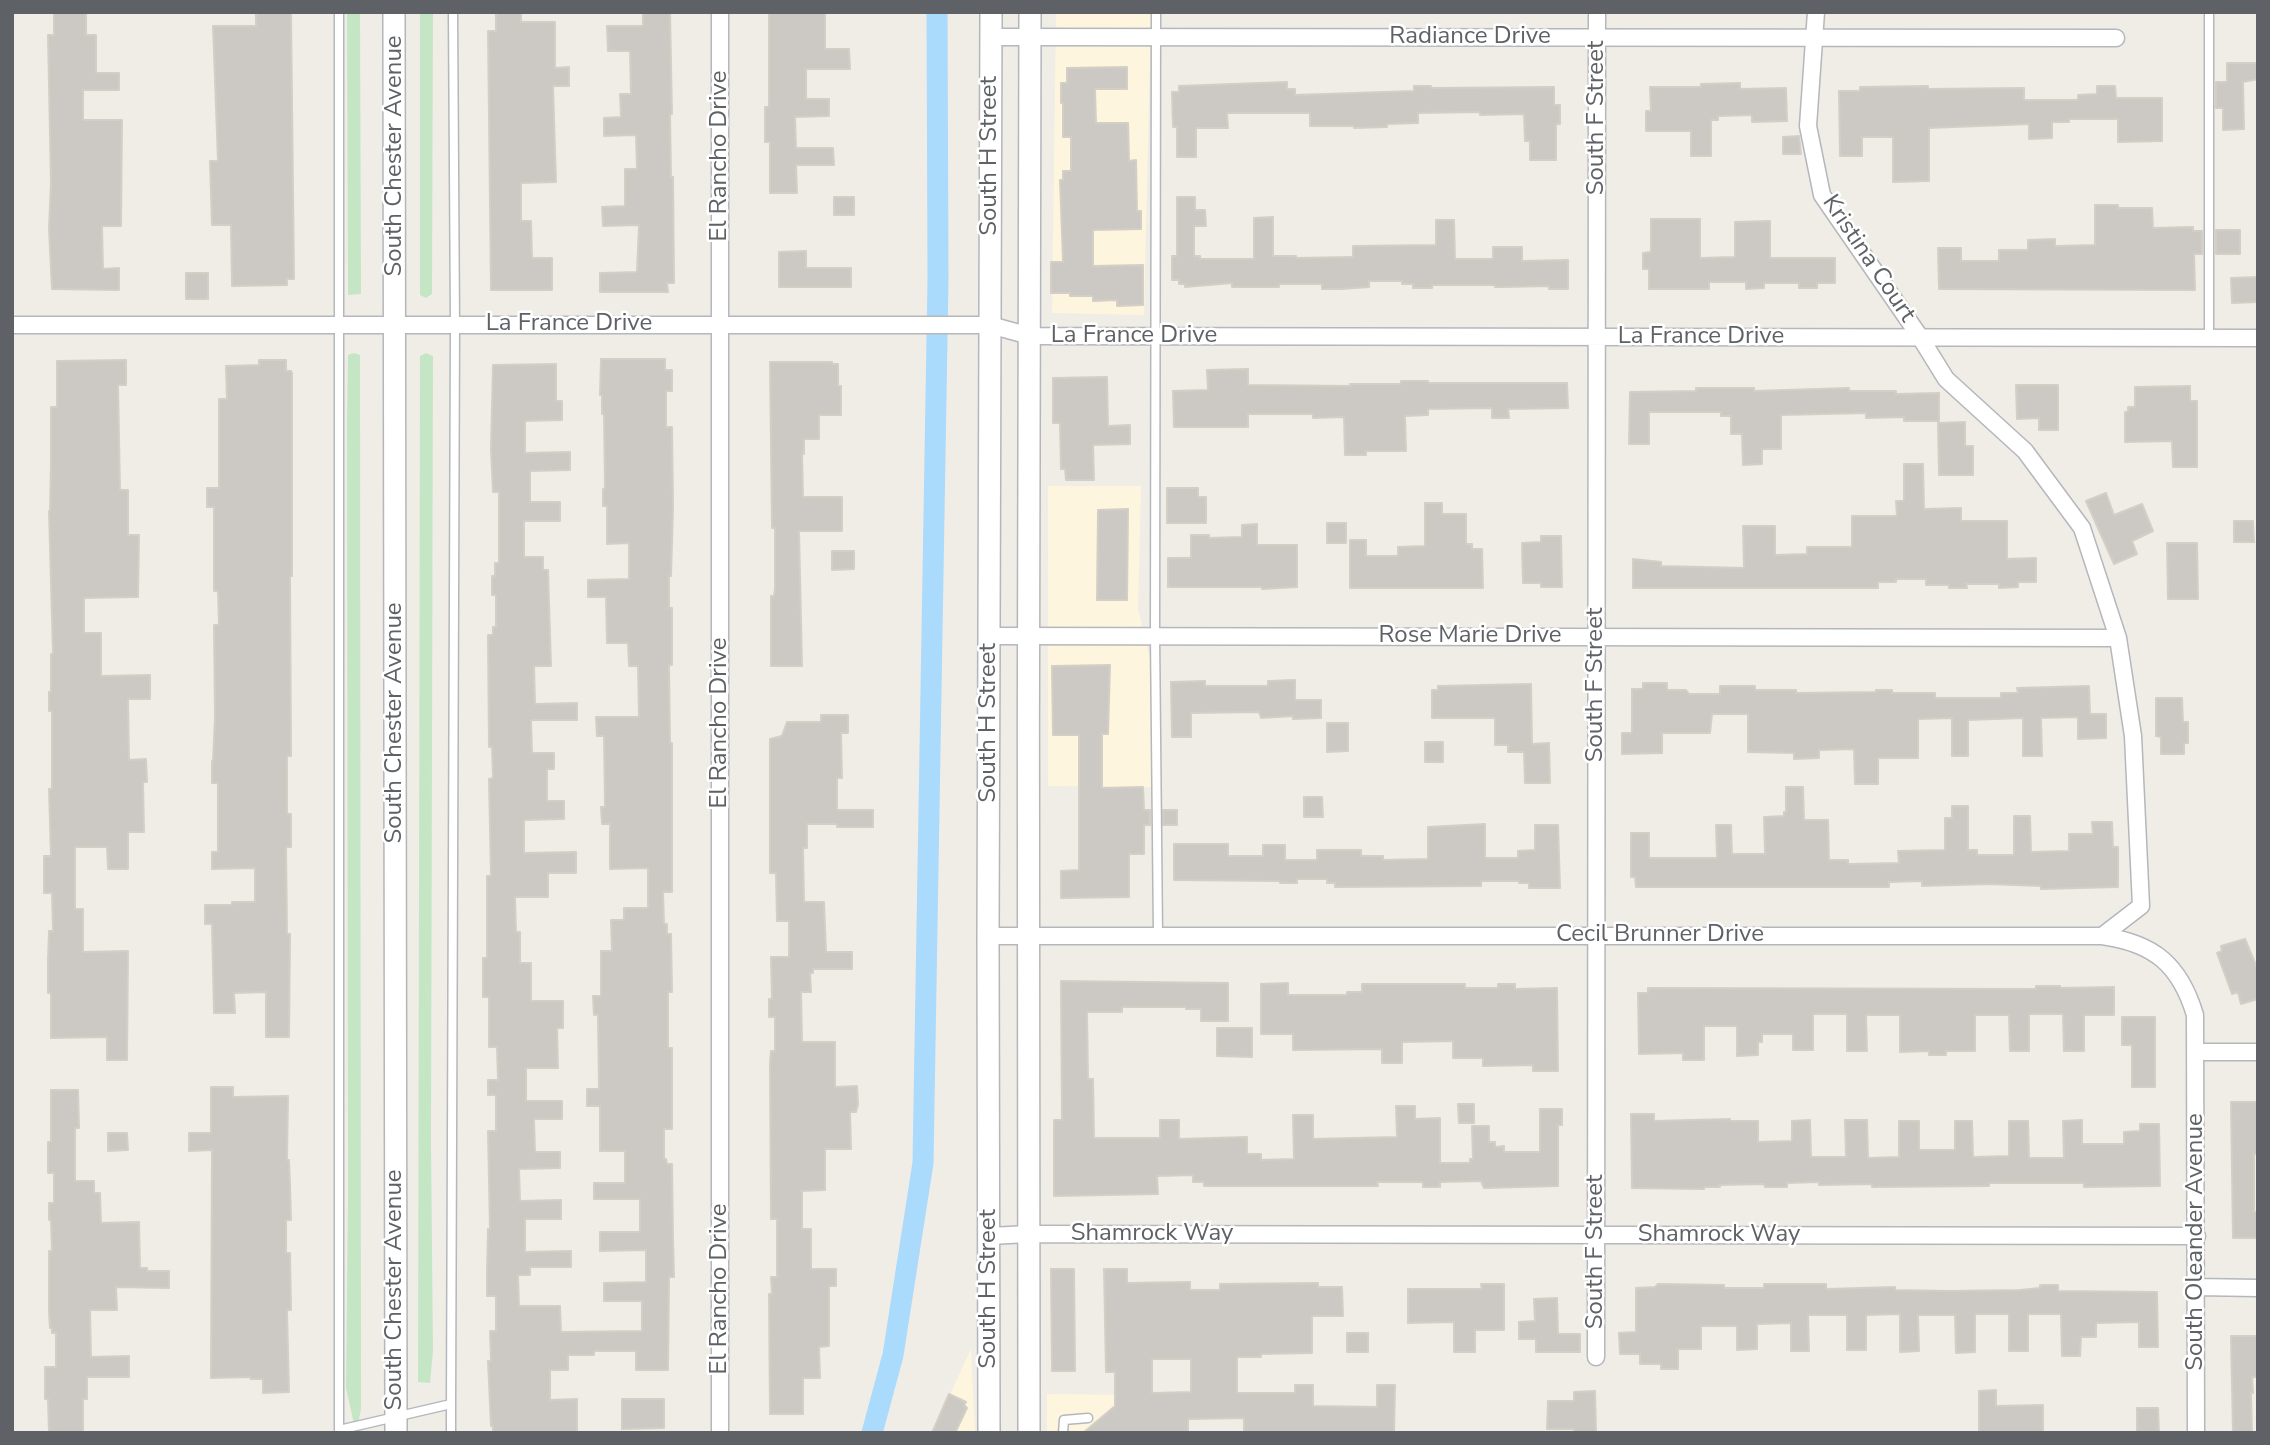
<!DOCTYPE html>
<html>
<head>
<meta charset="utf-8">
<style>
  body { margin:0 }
  #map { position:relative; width:2270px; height:1445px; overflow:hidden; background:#f0ede7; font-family:"Nunito Sans",sans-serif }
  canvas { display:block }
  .frame { position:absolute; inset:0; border:14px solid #5e6266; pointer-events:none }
</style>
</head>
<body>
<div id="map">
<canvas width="2270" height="1445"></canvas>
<div class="frame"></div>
</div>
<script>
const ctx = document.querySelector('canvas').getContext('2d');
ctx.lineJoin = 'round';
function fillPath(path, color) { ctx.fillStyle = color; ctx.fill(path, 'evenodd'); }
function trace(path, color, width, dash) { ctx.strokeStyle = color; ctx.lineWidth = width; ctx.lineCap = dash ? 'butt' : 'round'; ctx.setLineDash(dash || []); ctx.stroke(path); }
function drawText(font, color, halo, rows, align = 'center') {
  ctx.font = font + ' "Nunito Sans",sans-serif'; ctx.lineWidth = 5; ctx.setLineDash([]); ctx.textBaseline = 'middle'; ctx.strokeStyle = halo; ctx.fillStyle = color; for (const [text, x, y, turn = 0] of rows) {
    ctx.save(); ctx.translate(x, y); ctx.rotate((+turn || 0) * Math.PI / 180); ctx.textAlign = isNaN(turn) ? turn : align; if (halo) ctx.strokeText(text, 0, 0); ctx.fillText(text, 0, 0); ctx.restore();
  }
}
const commercial = new Path2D(`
  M1056,12h95l-7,303 -92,-2z
  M1048,486h93l-3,123 13,53v125l-103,-1z
  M971,1349l4,84h-43z
  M1047,1394l91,1v38h-91z`);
const green = new Path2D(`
  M347,12h13l1,282 -13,1z
  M420,12h13l-1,282 -6,4 -6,-3z
  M354,353l6,2 1,1054 -3,15h-4l-8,-36 2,-193 -1,-775 1,-65z
  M426,353l7,3 -2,786 2,209 -3,32 -12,-1 2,-1026z`);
const canal = new Path2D(`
  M872,1433l21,-78 30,-192 15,-884 -1,-267`);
const building = new Path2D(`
  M54,12h32v23h10v38h23v17h-36v30h39l-1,106h-19l1,43 16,-1v22l-67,-1 -3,-60 2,-46 -3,-148h6z
  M256,12h35l3,267h-7v6l-55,1 -1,-61h-19l-2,-64h8l-5,-135h43z
  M496,12h25v10h34v46l14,-1v19h-16l3,96 -35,1v38h10l1,37h20v32h-61l-3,-259h8z
  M643,12h27l2,102h-2l1,63h2l1,106h-7l1,9h-68v-19l37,-1 2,-47 -36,1 -1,-19 23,-1v-37h12l-1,-34 -32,1v-18l17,-1 -1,-23h11l-1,-43h-22l-1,-25h36z
  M769,12h56v37h24l1,20h-44v30h23v17l-34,1 1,31h37l1,17h-38l1,28h-27v-51h-5v-35h4z
  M2227,63h31v16l-15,3 1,47 -21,1v-22h-7v-26h11z
  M1127,67v22h-32l1,34h32l1,38 7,-1 1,51h4v18l-48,1v36l50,-1v40l-26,1v-6l-24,1v-5h-23v-3h-19v-31h12l-3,-82h3v-9h8v-34h-8v-34h-2v-20h6v-15z
  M1287,82v7h8v6l119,-4v-5h17v2l123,-1v18h6v19h-4v36h-26v-19h-5l-1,-27 -44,1v-3l-62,1v10l-31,1v3l-33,1v-2h-44v-13h-83l1,15h-32v29h-19v-30h-4l-1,-35h7v-6z
  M1740,83v6l46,-1 1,33 -35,1v-7l-34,1v4h-7v36h-20v-25h-45v-20h5l-1,-24h51v-3z
  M1928,86v3l96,-1v12h54v-5l19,-1v-8h18l1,12h46v43l-44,1v-23h-49v3h-17v16l-23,1v-15l-100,4v53l-36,1v-45h-31v19h-22l-1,-65h21v-4z
  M1799,136l2,18h-18v-17z
  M834,197h20v18h-20z
  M1177,197h18v13h10l1,16h-12v30h6v3h54v-41l19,-1v39h23v2l55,-1h2v-11l83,-1v-25h18l1,39h38v-12h29v14l46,-1v29h-19v-3l-46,1h-8v-2h-63v3h-19v-4h-11v-3h-33v6l-28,2h-19v-5h-43v3h-47v-4l-47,4v-3h-6v-4h-7v-24h5z
  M2095,205h23v3h34l1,20 40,-1v4h9v23h-8l1,36 -256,-1 -1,-41h23v13h38v-11h29v-10l27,-1v7l40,-1z
  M1651,219h49v39l35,-1v-35l35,-1v37h65v25h-18v5h-18v-5h-35v5l-18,1v-7h-37v7h-60v-20h-6v-16l8,-1z
  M2216,230h24v24h-24z
  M806,251v17h45v19h-72v-35z
  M186,273h22v26h-22z
  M2258,277v25l-26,1 -1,-25z
  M601,359h64v11h7v21h-6v36h6l1,80 -2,69h-2v32h3v57h-3l1,78h2v149h-9l1,32h3v10h4l1,58h-4v56h4v81h-8v30h2l1,5h5l1,75 1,38h-5l-1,93h-32v-19h-42v4h-26v15h-18v30l27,-1v34h-80l-4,-1v-6h-2l-3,-65h3l-1,-30h6v-35h-9v-25l1,-42h2l-2,-98h8v-36h-8v-15h10l-1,-33h-8v-50h-6v-39h4v-82h4l-2,-97 4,-1 -1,-31h-3l-1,-112h5v-8h3v-32h-4v-19h3v-13h4v-71h-6l-2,-43 2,-84 63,-1v37h6v19l-37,1v32l45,-1v18l-40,1v31h30v19h-36v36h19v13h5l3,96h-17l1,38 42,-1v17h-46l1,33h22v16h-7v32h17v18l-40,1v33l52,-1v21h-28v24h-33l1,35h4v31h11v38h32v27h-6l1,40h-32v33h36v18h-28l1,33h25v16l-41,1 1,32 41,-1v19h-36v33l46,-1v16h-41v8h-12l1,31h41l1,26 81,-1v-30h-38v-18l42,-1v-32l-46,1v-19h40v-33h-46v-16h31v-32h-25v-45h-13v-17h12l-1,-75 -4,1 -1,-19h8v-45h11l-1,-31h13v-12h24v-40l-38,1v-45h-8l-1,-17h4l-1,-71h-7l-1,-19h43l-1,-51h-9l-1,-23h-21l-1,-46h-18v-17l41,-1v-36l-22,1v-38h-4v-17l2,-1 -1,-74h-2v-19h-2z
  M126,360v25h-8l2,105h8v45h11l-1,62 -54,1v35h17v43l49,-1v24h-22l1,61 17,-1 1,23h-4l1,50h-16v37h-20l-1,-22h-32v62h8v43l45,-1 -1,109h-20v-23l-56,1v-45h-3v-33l1,-29h4l-1,-38h-8v-37h7l-2,-67h3v-78h-3v-19h2v-38h2l-4,-143h1l1,-46v-58h6v-46z
  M259,360h27v11h5l1,2v203h-2l1,180h-4v58h4v33h-5l1,87h3l-1,103h-23v-45l-32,1 1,20h-21l-2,-89h-7v-19h27v-3h23v-34l-43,1v-17h6v-69h-6v-22h1l2,-44 -1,-92h5l-1,-34h-4v-84h-7v-19h12v-89h8l-1,-33 33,-1z
  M770,362h62v2h6v22h3v29h-22v24h-15v15h-2l1,43h39v34h-43l3,135h-31v-70h3l1,-7v-61h-3z
  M1248,369v16l103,1 -1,-2h51v-3h27v2h139l1,25 -60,1 1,9h-17v-10l-64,1v6l-23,1 1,35h-40v4h-21l-1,-38 -31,1v-4h-65v13h-74l-1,-36 35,-1 -1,-20z
  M1107,377l1,49 22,-1v19l-37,1 1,35h-28l-1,-11h-4l-1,-46h-7v-45z
  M2016,385h42v45h-19v-12l-22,1z
  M2190,386v15h7v66h-24l-1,-26 -47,1v-30h3v-5h7v-20z
  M1696,388h58v3l95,-3v3h47v3l43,-1v28h-35v-4l-38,1v-5l-85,2v34h-19v15l-19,1 -1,-31h-11v-18h-10v-4h-72v32h-20l1,-52 66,-1z
  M1965,422v24h8v29h-34l-1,-52z
  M1904,464h19l1,45 37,-1v13h46v38l29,-1v24h-18v5l-19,1v-4h-33l1,4h-18v-3h-23v-6h-30v3h-18v6h-245v-29l28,3v4l83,2 -1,-42h32v29l32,-1v-7h45v-31h45l-1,-15h8z
  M1167,488h31v9h8v26h-39z
  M2106,493l8,22 28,-11 11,27 -21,10 5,13 -23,10 -28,-63z
  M1425,503h17v11h24v30h6v5h10l1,39h-133v-48h16v16h32v-9l27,-1z
  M1128,509l-1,91h-30l1,-90z
  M2234,521h19l1,21h-20z
  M1327,523h19v20h-19z
  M1257,524v21h40v42l-35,2v-2h-94v-29h23v-23h18v3l33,-1v-12z
  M1541,536h20l1,51h-21v-4h-18l-1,-40 19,-1z
  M2167,543h30l1,56h-30z
  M832,551h22v18l-22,1z
  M1110,665l-2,69h-6v54l41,-1 1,23h6v15h-6v29h-15v43l-68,1v-27l18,-1v-135h-26l-1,-69z
  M1295,680v20h26v18l-28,1v-3l-32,2 -1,-4 -2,-2 -67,1v24h-19l-1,-55 34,-1v5h63v-5z
  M1643,683h24v7h19l3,4h31v-8h35v4h41v3l80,-1v-2h16v3h43v5h66v-5h17l-1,-5 72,-2 1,28h16v24l-28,1v-22l-37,1 1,38h-19v-38l-55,2v36h-16v-38l-34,1v39h-40v26h-23l-1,-35 -35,1v8l-25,1v-6l-46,-1v-38h-36l-2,19h-48v20l-40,1v-21h10v-44h11z
  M1531,684l1,60 17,-1 1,40h-25l-1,-31h-16v-7h-13v-27h-63v-28h6v-4z
  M2156,698h26l1,24h5v21h-4v11h-23v-17l-5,-1z
  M821,715h27v18h-7l1,45h-5v32h36v17h-36v-3h-30v24h-4l1,54h20l2,50h26v17h-39v4h-3l1,19h-10l1,50h33v45l22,-1 1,18 -2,8h-6l1,37h-26v41l-23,1v38h9v40h25v17h-7v60l-10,1 1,31h-17v36h-33l-1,-120h3l-1,-17h6v-58h-6l-1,-155 1,-13h4v-34h-6v-18h3l-1,-42h18v-36h-12l-1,-48h-6v-134l12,-3 5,-14h34z
  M1327,723h21v28l-21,1z
  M1425,742h18v20h-18z
  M1786,787h17l1,33h24l1,40h19v4l51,-1 -1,-12 47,-1v-32h7v-12h16v44h9v5h37v-39h16l1,36 38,-1v-17h24l-1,-12h20l1,25h5v40l-77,2v-3l-52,-2 -67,2v-5l-33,1v5h-253l-1,-10h-4v-44h18v25h68l-1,-33h15l1,29h33l-1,-37 20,-1v-4h2z
  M1304,797h18l1,20h-19z
  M1163,810h14v15h-14z
  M1485,824v34h33v-7l17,-1v-25h23l2,63h-31v-5h-10v-2h-38v5l-146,1v-4h-8v-4h-30v4h-17v-2l-106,-1v-36h54v12h35v-11h22v15h32v-10h44v6h22v4l45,-1v-32z
  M2245,939l13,31v29l-17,5 -3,-12 -6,2 -15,-41 5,-2 -1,-5z
  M1061,981l167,2v38h-27v-12h-15v-2h-64v5h-35l1,67h5l1,59h66v-18h19v19l68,-2v17h14v6l33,-1 -1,-44h20v24l84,-2 -1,-31h19v13l25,-1v45h30v-4h3l-1,-33h17v16h6v5l9,-1v6h36v-43h22v16h-4v61l-74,2 -3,-7 -41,1v5h-17v-5h-46l1,4h-174v-4h-11v-7l-36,1 1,18 -104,2v-76h8z
  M1288,983v12h59v-3h15v-8h103v4h33v-4h17v5l42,-1 1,83h-25v-6l-50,1v-8h-30v-17l-51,1v21h-20v-14l-89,1v-16h-32v-50z
  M2036,986h24v2l54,-1v28h-30v36h-20l-1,-37h-34v37h-19l-1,-36h-34v36h-29v4h-17v-4l-29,1v-37h-34l1,36h-20v-37h-34v36h-20v-16h-31v8h-4v13l-21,1v-30h-33v34h-21v-7l-44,1 -1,-61h10v-5l388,1z
  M2122,1017h33v70h-23v-42h-10z
  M1217,1028h35v29l-35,-1z
  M211,1087h22v10l55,-1 -1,64h2l1,25 1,35h-5v33h4l1,57h-4l2,82 -26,1v-14h-12l-1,-2 -39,1 1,-228 -23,1v-18h22z
  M51,1090h27l1,38h-4v53h19v12h6l1,30 38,-1 1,46h7v3h22v17l-53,-1 1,23h-27l1,47 38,-1v21h-42v22h-4v34h-34l-1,-34h-3v-32h11v-34h-4v-5h-2l-1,-17v-60h3l-1,-31h-2v-17h5v-30h-6v-31h3z
  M2231,1102h27v52h-4v58h4v26h-25z
  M1458,1104h16v19h-15z
  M1631,1114h23v7l76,-2v2h28v21l34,-1v-20l18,-1 1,37h35l-1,-37h22l1,38 31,-1v-36h20v29h36v-29h17l1,36 36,-1v-35h19l1,37h35l-1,-37 19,-1v24h42v-12l16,-1v-7h19l1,62 -76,1v-4h-95v3l-117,1v-3l-53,1v-3l-32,1v4h-22l-1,-3 -45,1 1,2h-16v2l-72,-1z
  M108,1133h19l1,17 -20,1z
  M1051,1269h23l1,102h-23z
  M1104,1269h23v14l63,-1v8h30v-6l98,-1v4h24l1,29h-31v37l-51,1v3h-24v36h58v-8h18v21l64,1v-22h18l-1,48h-150v-15l-56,1v14h-105l32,-27v-34h-9zM1152,1359h39v33l-39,1z
  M1481,1284h23v46h-29v22h-21v-30l-46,1v-34h74z
  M1658,1284l66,1v3h40v-4h62v5l69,-2v3l54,1 71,-1 20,-2v-3h18v6l99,1 1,55h-19v-25l-43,1v14h-15l-1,19h-18l-1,-42h-33v37h-19v-37h-34v38l-19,1 -1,-38h-37l1,36 -19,1v-38l-34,1v35h-19v-35h-39l1,36h-18v-28l-34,1v25l-20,1v-24h-36v23h-23v20h-17v-5h-21v-10h-20l-1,-21 17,-1v-44l19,-1z
  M1557,1298l1,36h22v18h-44v-13h-17v-17l16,-1 -1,-22z
  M1347,1333h21v19h-21z
  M2231,1336h27v41h-6l1,16h-2l1,40h-19z
  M1996,1390v16l47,-1v28h-64v-42z
  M1595,1391l1,42h-22v-4h-27l1,-28h26v-9z
  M949,1394l17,8 -2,3 3,3 -12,25h-23z
  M622,1399h42v29l-42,1z
  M2137,1408h21l1,25h-22z`);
const lane = new Path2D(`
  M339,12v1418l112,-26 4,-1079 -2,-313
  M1156,12l-1,623 3,300
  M2209,12v326
  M451,1433v-29
  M1063,1433l1,-13 24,-2`);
const street = new Path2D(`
  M1816,12l-8,114 14,69 98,142 26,42 79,72 57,77 36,110 15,98 8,170 -39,30
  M991,37l1125,1
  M12,325h978l40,11 1228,2
  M990,636l1128,2
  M988,936h1114c52,7 78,29 93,79l1,418
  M2197,1052h61
  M990,1236l38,-2 1169,2
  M2196,1287l62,1
  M1596,1357l1,-1345
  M720,1433v-1421`);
const secondary = new Path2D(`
  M394,12l2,1421
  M989,1433l-1,-497 3,-924
  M1029,1433c-2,-474 0,-947 1,-1421`);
const streetNames = [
  ["Radiance Drive",1470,37],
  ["South F Street",1597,118,-90],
  ["South Chester Avenue",395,156,-90],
  ["El Rancho Drive",720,156,-90],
  ["South H Street",990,156,-90],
  ["Kristina Court",1868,259,56],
  ["La France Drive",569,324],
  ["La France Drive",1134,336],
  ["La France Drive",1701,337],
  ["Rose Marie Drive",1470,636],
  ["South F Street",1596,685,-90],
  ["South Chester Avenue",395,723,-90],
  ["El Rancho Drive",720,723,-90],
  ["South H Street",989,723,-90],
  ["Cecil Brunner Drive",1660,935],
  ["Shamrock Way",1152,1234],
  ["Shamrock Way",1719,1235],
  ["South Oleander Avenue",2196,1242,-90],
  ["South F Street",1596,1252,-90],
  ["El Rancho Drive",720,1289,-90],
  ["South H Street",989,1289,-90],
  ["South Chester Avenue",395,1290,-90]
];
fillPath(commercial, '#fdf5de');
fillPath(green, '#c5e6c4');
trace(canal, '#aadafc', 21);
fillPath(building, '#ccc8c4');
trace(building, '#d4cfc5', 2);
trace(lane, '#b4b7bb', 11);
trace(street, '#b4b7bb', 19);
trace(secondary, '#b3b6bb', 24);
trace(lane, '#fff', 8);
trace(street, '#fff', 16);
trace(secondary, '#fff', 21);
drawText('24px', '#5e6266', '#fff', streetNames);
</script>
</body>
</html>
